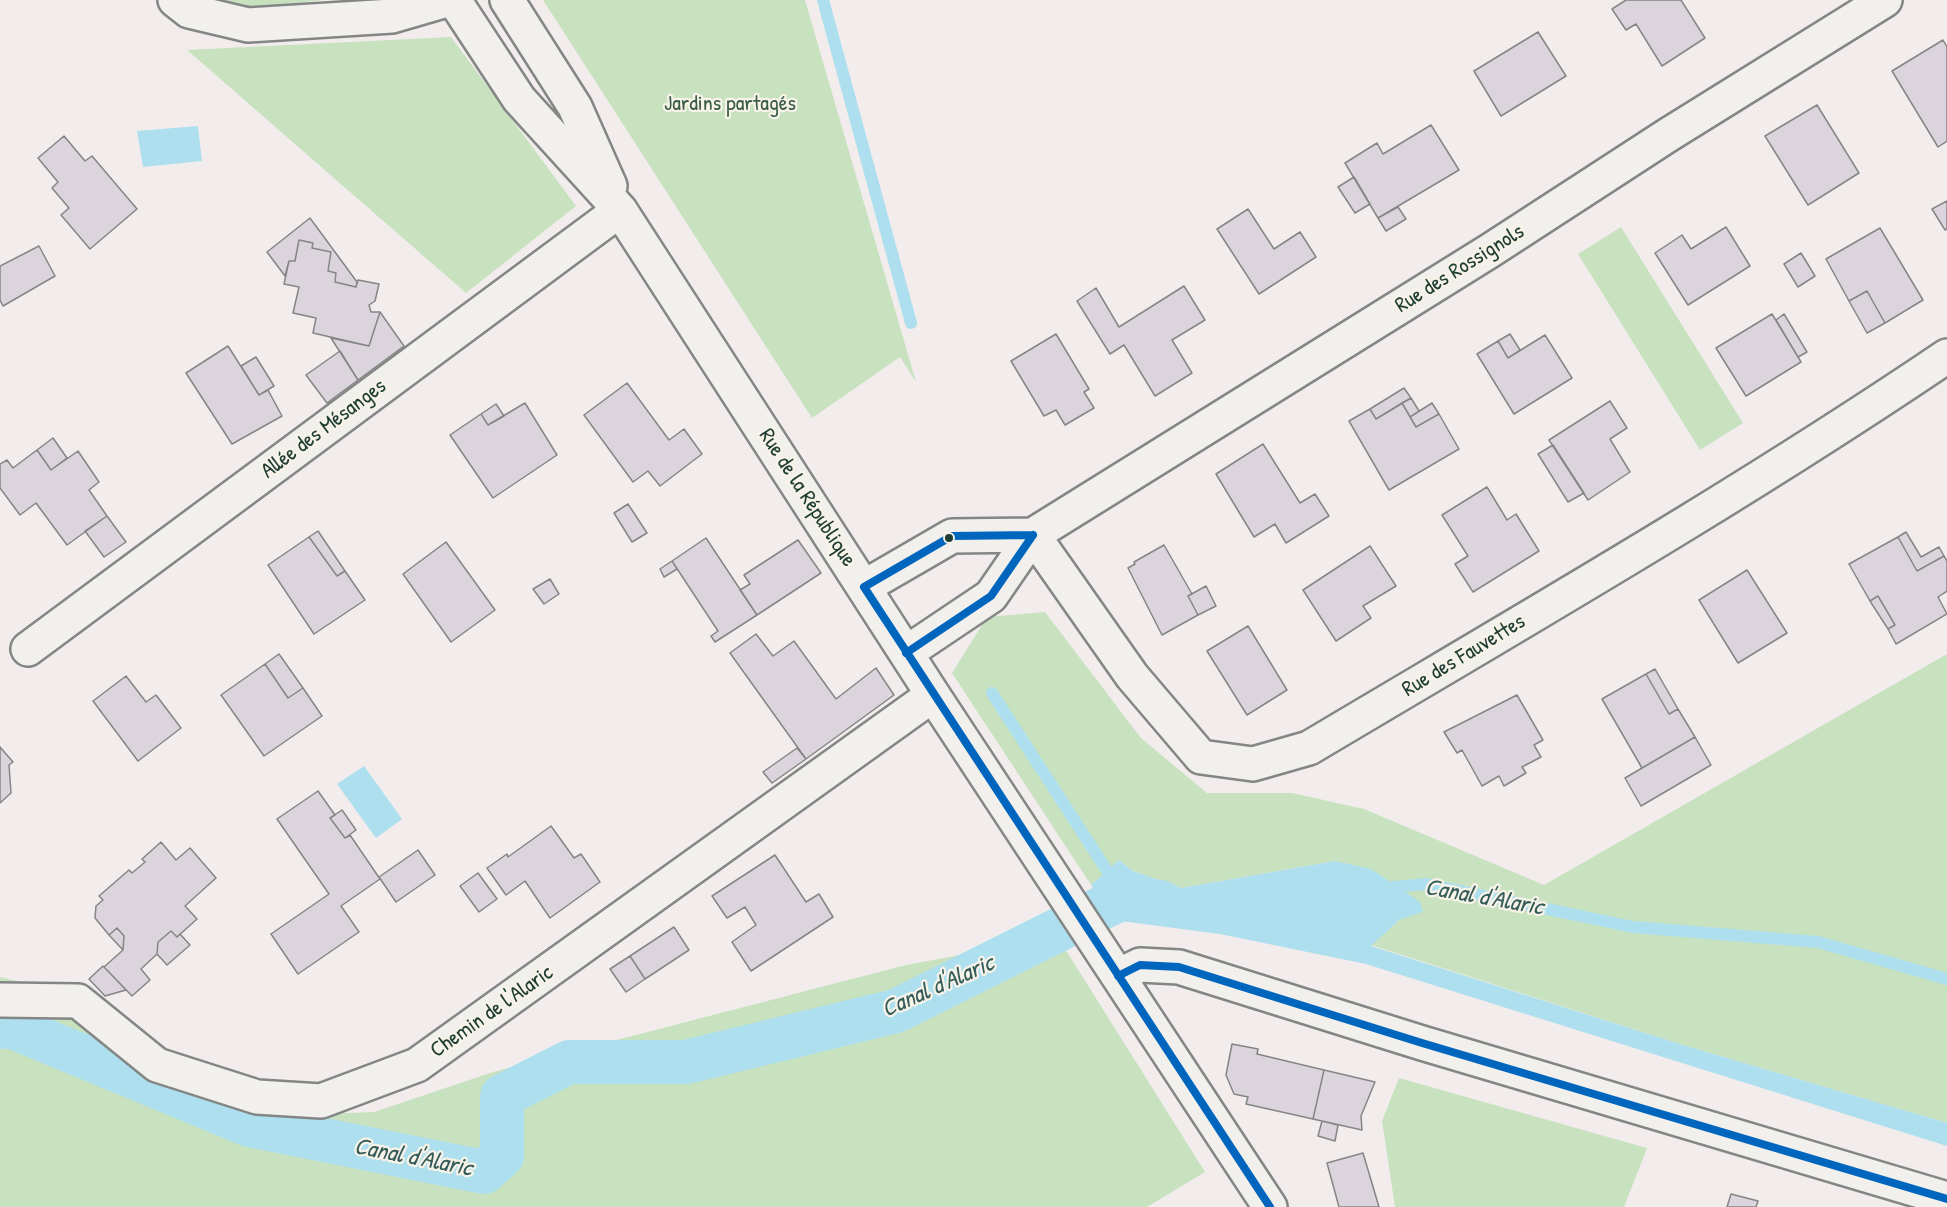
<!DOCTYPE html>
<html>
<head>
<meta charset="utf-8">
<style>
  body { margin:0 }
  canvas { display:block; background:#f2ecec }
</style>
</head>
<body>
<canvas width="1947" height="1207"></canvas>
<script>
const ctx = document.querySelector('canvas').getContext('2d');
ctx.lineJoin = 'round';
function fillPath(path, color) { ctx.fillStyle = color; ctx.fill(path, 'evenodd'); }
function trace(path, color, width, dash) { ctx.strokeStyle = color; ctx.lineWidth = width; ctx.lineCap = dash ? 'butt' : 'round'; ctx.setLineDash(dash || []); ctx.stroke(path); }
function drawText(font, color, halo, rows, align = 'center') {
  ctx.font = font + ' "Patrick Hand",sans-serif'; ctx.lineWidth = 4.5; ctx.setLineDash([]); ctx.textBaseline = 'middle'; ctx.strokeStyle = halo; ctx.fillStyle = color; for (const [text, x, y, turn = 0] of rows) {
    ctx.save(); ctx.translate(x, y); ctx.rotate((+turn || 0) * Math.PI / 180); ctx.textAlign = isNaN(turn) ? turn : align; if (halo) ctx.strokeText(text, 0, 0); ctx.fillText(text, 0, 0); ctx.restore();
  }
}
const green = new Path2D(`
  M209,0h115l-93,10z
  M543,0h262l111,382 -16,-25 -88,61z
  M451,37l125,169 -110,87 -279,-243z
  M1621,227l122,196 -43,27 -122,-196z
  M1045,612l96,126 66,55h85l72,16 180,76 403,-231v469l-264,-78 -312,-100 28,-25 -64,-59 -154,27 -48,-17 -14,-11 -28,25 -139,-212 35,-56z
  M1062,944l143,228 -58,35h-1147v-230l30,7 129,90 47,28 83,13 85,-3 119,-40 413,-107 92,-17 -1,14 11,13z
  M1399,1078l248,70 -23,59h-229l-13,-86z`);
const water = new Path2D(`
  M198,126l4,35 -59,6 -6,-36z
  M364,766l38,53 -26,19 -39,-54z
  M1119,860l14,11 48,17 154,-27 36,8 49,33 3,10 -24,8 -28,26 312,99 264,78v23l-581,-182 -146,-30 -107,-14 -22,-35z
  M1043,917l19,27 -54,31 -11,-13 1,-14z`);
const stream = new Path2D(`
  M823,0l88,323
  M992,693l123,190
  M1383,888l44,-4 206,43 185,15 129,37`);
const canal = new Path2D(`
  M0,1027l10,-1 239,99 235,47 18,-16v-60l67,-34h117l210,-51 228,-114 37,5`);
const building = new Path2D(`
  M1626,0h55l24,38 -43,28 -26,-42 -10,6 -14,-21z
  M1538,32l28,44 -65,40 -27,-45z
  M1943,40l4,7v94l-9,6 -46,-76z
  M1817,105l42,68 -51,32 -43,-69z
  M1431,125l28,45 -81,48 -33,-55 32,-20 6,11z
  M64,136l21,25 7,-5 45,53 -47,40 -29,-34 8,-7 -17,-20 6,-6 -20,-24z
  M1354,177l16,27 -15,9 -17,-26z
  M1947,201v28l-2,1 -13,-21z
  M1398,207l8,12 -20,12 -8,-13z
  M1248,209l26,40 26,-17 16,25 -57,37 -42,-65z
  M310,218l47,64 -1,5 -21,-5 1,-9 -8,-2 3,-19 -19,-4 1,-5 -14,-3 -4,21h-6l-4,15 -18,-24z
  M1726,227l24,39 -62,39 -33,-52 27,-18 9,14z
  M1880,228l43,72 -38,23 -18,-32 -18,10 -23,-42z
  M299,240l14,3 -1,5 19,4 -3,19 8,2 -1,9 21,5 2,-7 21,4 -4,17 -6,4 2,7h9l-11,34 -56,-13 3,-15 -23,-5 6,-26 -15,-3 5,-23h6z
  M39,246l16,30 -52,30 -3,-6v-34z
  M1801,253l14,23 -17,11 -14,-23z
  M1184,286l21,34 -33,20 20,33 -37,23 -31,-51 -14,9 -33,-53 19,-13 23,39z
  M1867,291l18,32 -18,10 -18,-32z
  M380,312l24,34 -46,34 -27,-42 38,8z
  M1772,314l29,48 -55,34 -30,-48z
  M1784,314l23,38 -9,5 -22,-37z
  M1056,334l33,55 -5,3 10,16 -29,17 -9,-15 -12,6 -33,-55z
  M1510,334l10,16 -12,8 -10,-17z
  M1545,335l27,43 -58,36 -37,-60 21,-13 10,17z
  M228,346l31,49 9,-5 14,26 -50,28 -46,-71z
  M340,351l18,29 -31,23 -21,-28z
  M256,357l18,29 -15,9 -18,-29z
  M627,383l42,57 15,-11 18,25 -42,32 -12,-15 -15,11 -49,-67z
  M1404,388l7,10 -35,21 -6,-10z
  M1411,398l8,13 -9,6 -8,-14z
  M1610,401l17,27 -17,11 20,33 -42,28 -39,-60z
  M525,403l32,52 -64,43 -43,-63 31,-21 7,11z
  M1402,403l14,24 23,-13 20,35 -70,41 -40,-69 21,-12 6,10z
  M1432,403l7,11 -23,13 -6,-10z
  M496,404l8,12 -16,9 -7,-11z
  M53,438l14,20 -16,12 -14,-20z
  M1263,444l37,59 15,-9 14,22 -43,27 -11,-19 -21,13 -38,-63z
  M1553,445l31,48 -16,9 -30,-48z
  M37,450l14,20 27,-19 21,31 -10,8 18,26 -40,29 -31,-42 -16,12 -20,-27v-24l7,-4 6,8z
  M1487,487l20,33 9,-6 23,37 -66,41 -18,-28 13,-8 -26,-41z
  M628,504l19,29 -15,9 -18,-29z
  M107,516l19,26 -22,15 -19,-26z
  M318,531l27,40 -8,5 -28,-39z
  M1906,532l15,25 18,-10 5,9 -27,15 -19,-34z
  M309,537l28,39 8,-5 20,29 -51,34 -46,-69z
  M1898,537l19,34 27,-15 3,5v30l-9,6 9,17 -51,30 -8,-15 7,-4 -17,-29 -8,5 -21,-37z
  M706,538l51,77 -42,27 -4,-6 7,-5 -46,-70z
  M798,540l23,33 -64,42 -17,-25 10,-6 -6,-9z
  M446,542l49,68 -44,32 -48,-68z
  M1164,545l28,49 -4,2 10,19 -36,20 -34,-67 7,-4 -1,-2z
  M1370,546l26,40 -33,20 8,12 -35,23 -33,-51z
  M672,561l5,8 -13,8 -4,-8z
  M1747,570l40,63 -49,30 -39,-63z
  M550,579l9,15 -15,10 -11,-15z
  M1206,586l10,20 -18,9 -10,-19z
  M1878,596l17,29 -7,4 -18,-28z
  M1248,626l39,64 -40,25 -40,-64z
  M756,634l17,22 21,-15 42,58 40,-31 18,27 -88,64 -76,-106z
  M279,654l24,34 -15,10 -23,-34z
  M265,664l23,34 15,-10 19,28 -58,40 -43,-61z
  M1655,669l23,40 -9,5 -23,-40z
  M1646,674l23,40 9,-5 17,28 -53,31 -40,-69z
  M126,676l20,26 10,-7 25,33 -43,33 -45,-60z
  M1517,695l26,45 -9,5 7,12 -19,10 4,6 -22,13 -5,-10 -17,10 -20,-36 -5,3 -13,-21z
  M1695,737l16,28 -70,41 -16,-28z
  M0,747l13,15 -4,3 2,28 -11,10z
  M797,748l9,11 -34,24 -9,-11z
  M318,791l17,24 -5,3 15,20 5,-3 30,44 -39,27 18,26 -61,42 -27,-40 58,-40 -52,-75z
  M342,810l14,20 -11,8 -15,-20z
  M551,826l23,32 7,-4 19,28 -50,36 -25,-37 -19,14 -19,-27 20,-14 1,3z
  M161,842l15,18 14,-12 26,30 -31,28 12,13 -20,18 -6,-6 -13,11 -1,12 -16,15 9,11 -18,16 -28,-29 19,-17 1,-14 -7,-8 -8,7 -14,-17 1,-12 7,-6 -4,-4 30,-26 3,3 13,-11 -3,-3z
  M418,850l17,25 -39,27 -17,-25z
  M775,855l31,47 13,-8 14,23 -82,54 -19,-29 24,-17 -11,-18 -18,11 -15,-22z
  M478,873l19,26 -18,13 -19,-26z
  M674,927l15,23 -44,29 -15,-23z
  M117,928l7,8 -1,14 -14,-15z
  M171,931l6,6 3,-3 10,11 -23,20 -10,-11 1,-12z
  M630,956l15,23 -19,13 -16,-23z
  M103,966l1,1 22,23 -21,6 -16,-17z
  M1232,1044l26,5 -1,5 67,16 -11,49 -67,-15 2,-7 -14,-3 -8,-19z
  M1324,1070l51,12 -14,34 1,14 -49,-11z
  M1322,1121l16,4 -3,16 -17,-5z
  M1363,1153l16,54h-40l-12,-44z
  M1731,1194l27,7 -2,6h-29z`);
const minor = new Path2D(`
  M175,0l14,11 59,14 144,-9 55,-16
  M454,0l65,99 101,111 313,485 337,512
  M507,0l68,107 35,79
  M1033,535l99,141 69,81 52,7 56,-16c215,-128 431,-252 638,-392
  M864,587l88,-51 81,-1
  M28,649l592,-439
  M906,653l85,-57 42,-61 458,-285 177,-115 217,-135
  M1118,976l22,-11 39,2 243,76 525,156
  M0,1000l78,1 79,64 100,32 64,4 96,-36 516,-370`);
const bus1 = new Path2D(`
  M864,587l406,620
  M864,587l88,-51 81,-1
  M906,653l85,-57 42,-61
  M1118,976l22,-11 39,2 243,76 525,156`);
const markers = [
  [949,538,5,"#1f3d34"]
];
const parkNames = [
  ["Jardins partagés",730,104]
];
const streetNames = [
  ["Rue des Rossignols",1460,269,-32],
  ["Allée des Mésanges",324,429,-37],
  ["Rue de la République",807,498,57],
  ["Rue des Fauvettes",1464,656,-31],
  ["Chemin de l'Alaric",492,1012,-35]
];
const waterNames = [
  ["Canal d'Alaric",1484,898,10],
  ["Canal d'Alaric",938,987,-24],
  ["Canal d'Alaric",413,1158,11]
];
fillPath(green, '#c8e2c0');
fillPath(water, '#addfee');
trace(stream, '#addfee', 12);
trace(canal, '#addfee', 44);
fillPath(building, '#dcd4dc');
trace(building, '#838685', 1.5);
trace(minor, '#838685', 38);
trace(minor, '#f2f0ed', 33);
trace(bus1, '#0065bd', 8);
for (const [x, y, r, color] of markers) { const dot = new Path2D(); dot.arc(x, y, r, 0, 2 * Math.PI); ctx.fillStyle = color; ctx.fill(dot); trace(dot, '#f7f3e8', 2); }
drawText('22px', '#3a5c49', '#f7f3e8', parkNames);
drawText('22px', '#1f3d34', '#f7f3e8', streetNames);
drawText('italic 24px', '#355c59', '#f7f3e8', waterNames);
</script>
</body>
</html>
